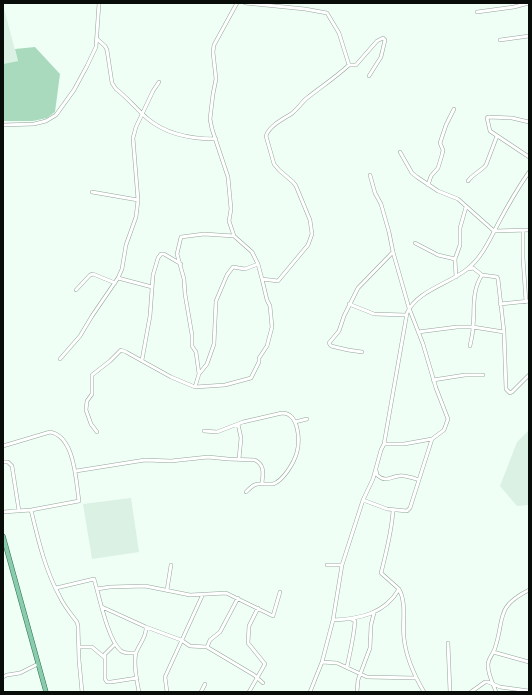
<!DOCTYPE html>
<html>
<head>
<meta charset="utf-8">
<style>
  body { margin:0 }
  #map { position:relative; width:532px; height:695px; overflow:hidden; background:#effff5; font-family:"Asap Condensed",sans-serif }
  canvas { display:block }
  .frame { position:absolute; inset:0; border:4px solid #080d0a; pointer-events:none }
</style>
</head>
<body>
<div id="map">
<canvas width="532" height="695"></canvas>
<div class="frame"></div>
</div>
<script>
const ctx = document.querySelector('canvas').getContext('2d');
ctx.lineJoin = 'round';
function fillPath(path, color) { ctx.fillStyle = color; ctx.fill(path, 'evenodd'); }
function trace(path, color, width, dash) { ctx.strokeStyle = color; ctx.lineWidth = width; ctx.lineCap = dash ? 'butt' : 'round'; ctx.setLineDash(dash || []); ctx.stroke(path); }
const built = new Path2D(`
  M3,5l15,56 -15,3z
  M529,430v75l-12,1 -17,-20 17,-44z
  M131,498l8,54 -47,7 -9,-55z`);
const green = new Path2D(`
  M35,47l25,27 -5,38 -8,6 -14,3h-30v-57l15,-3 -3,-12z`);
const minor = new Path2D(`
  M237,3l-23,42 -1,7 3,27 -3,15 -3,25 2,10 16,48 3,32 -2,12 5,15 18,16 6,12 4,15 16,2 30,-36 4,-11 -2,-14 -14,-34 -3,-4 -14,-12 -5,-6 -8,-28c3,-10 17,-17 25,-22 6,-4 10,-11 16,-16 14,-11 29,-21 42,-33l-10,-32 -12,-20 -22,-4 -60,-6
  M477,12l37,-5 15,-4
  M97,39l8,7 2,4 5,33 4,6c12,9 21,21 32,30 19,16 44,20 68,20
  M500,40l29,-4
  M349,65h7l21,-24 6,-3 2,2 -4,17 -12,19
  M529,122l-17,-4 -24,-1 -1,1 3,13 39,26
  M3,125l31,-1 12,-3 10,-6 18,-25 13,-24 9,-19 3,-44
  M400,152l12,21 5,4 21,14 20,8 36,32 35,-1
  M370,175l5,18 6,11 8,28 4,20 16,56 14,36 13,44 12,31 -4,11 -12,9 -28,5h-20
  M468,181c5,-7 13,-10 18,-16l11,-29
  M428,185l3,-9 7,-8 4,-13 1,-5 -3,-7 6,-18 8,-16
  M92,192l46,8
  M523,231v27l3,44
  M415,243l23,12 17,4
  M468,269l5,-1 9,7 15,2 1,2 6,53 2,57 4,4 2,-1 17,-17
  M456,277l-1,-18 5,-14v-17l6,-21
  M118,278l34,9
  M76,290l14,-15 3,-1 22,9
  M349,304l25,10 32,1
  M500,304l29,-3
  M418,332l39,-5h16l31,5
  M470,346c1,-6 3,-12 3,-19 2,-18 -2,-35 9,-52
  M362,352l-14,-2 -17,-4 -2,-3 10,-12 5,-15 14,-28 35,-36
  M60,359l20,-23 12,-20 26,-38 4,-9 4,-24 10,-28 2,-17 -5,-62 3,-11 17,-36 6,-9
  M142,360l8,-44 3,-41 5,-17 3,-4h3l17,10
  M199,374l-3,-22 -4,-6v-11l-7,-41 -1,-15 -7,-25 4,-17 23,-3 30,2
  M433,380l32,-5h18
  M195,387l4,-13 8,-10 7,-20 2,-43 11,-26 6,-8 12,2 13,-5
  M295,422l12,-3
  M238,424l3,14 -2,21
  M204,431l13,1 26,-10 39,-9c17,0 18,27 15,39 -3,11 -14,29 -24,32 -14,1 -16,-4 -27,8
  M97,432l-6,-8 -5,-14 1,-9 5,-7v-19l18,-14 11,-11 5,2 45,25 24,10 30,-2 26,-7 8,-16v-4l8,-12 5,-19 -2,-21 -3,-6 -5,-21
  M3,446l47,-14c25,4 26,50 29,69l-48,9 -28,2
  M3,462h5l4,4 7,45
  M376,470l1,5c9,8 13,2 22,1 6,-1 14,2 20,4
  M76,471l69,-11 26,1 37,-4 20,2 27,1c10,5 8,14 7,23
  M363,500l24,9 20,2 3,-3 22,-69
  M31,510c7,29 14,60 29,87 4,9 11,17 17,25l1,4 1,34 3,32
  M393,510c-1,21 -7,43 -12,63l18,16c8,15 3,32 5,49 2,20 10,37 20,54
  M327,565h15
  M56,588l38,-9c5,16 14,62 27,72 5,3 10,2 15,2
  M97,589l13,-2 35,-1 45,9 36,-2 47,23 7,-24
  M167,590l4,-25
  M102,607l44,20 35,13 9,6 17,1 47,28 9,8
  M333,620c26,-1 52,-6 66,-31
  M448,643l2,49
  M115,644l-10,10v25l2,3h4l26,-4
  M79,647h13l12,10
  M207,647l3,-7 10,-8 18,-34
  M493,652l36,10
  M322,662l15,1 30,14 49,1
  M347,667c3,-15 7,-30 8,-46l-4,-2
  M3,677l4,-2 13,-2 18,-9
  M139,692c-2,-11 -6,-27 -3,-39 3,-9 11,-16 10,-26
  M167,692l-2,-15 38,-83
  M201,692l4,-8
  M249,692l16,-28 -17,-21 1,-17 9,-18
  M310,692l12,-30 11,-42 9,-55 21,-65 10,-21 8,-29 3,-6 23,-131c10,-22 41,-29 59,-43 16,-12 24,-31 33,-48 9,-17 19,-34 30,-50
  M357,692l1,-12 12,-32 1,-23 3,-12
  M471,692l14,-10h3l12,5 29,4
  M496,692c-3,-9 -8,-17 -8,-27 0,-7 5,-10 7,-17 10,-30 0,-41 34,-58`);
const major = new Path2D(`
  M3,536l43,156`);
fillPath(built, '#dbf1e4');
fillPath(green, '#aadabe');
trace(minor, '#95a49b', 4);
trace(major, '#2b7250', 5);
trace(minor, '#fff', 3);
trace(major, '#8bcbad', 4);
</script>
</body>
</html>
